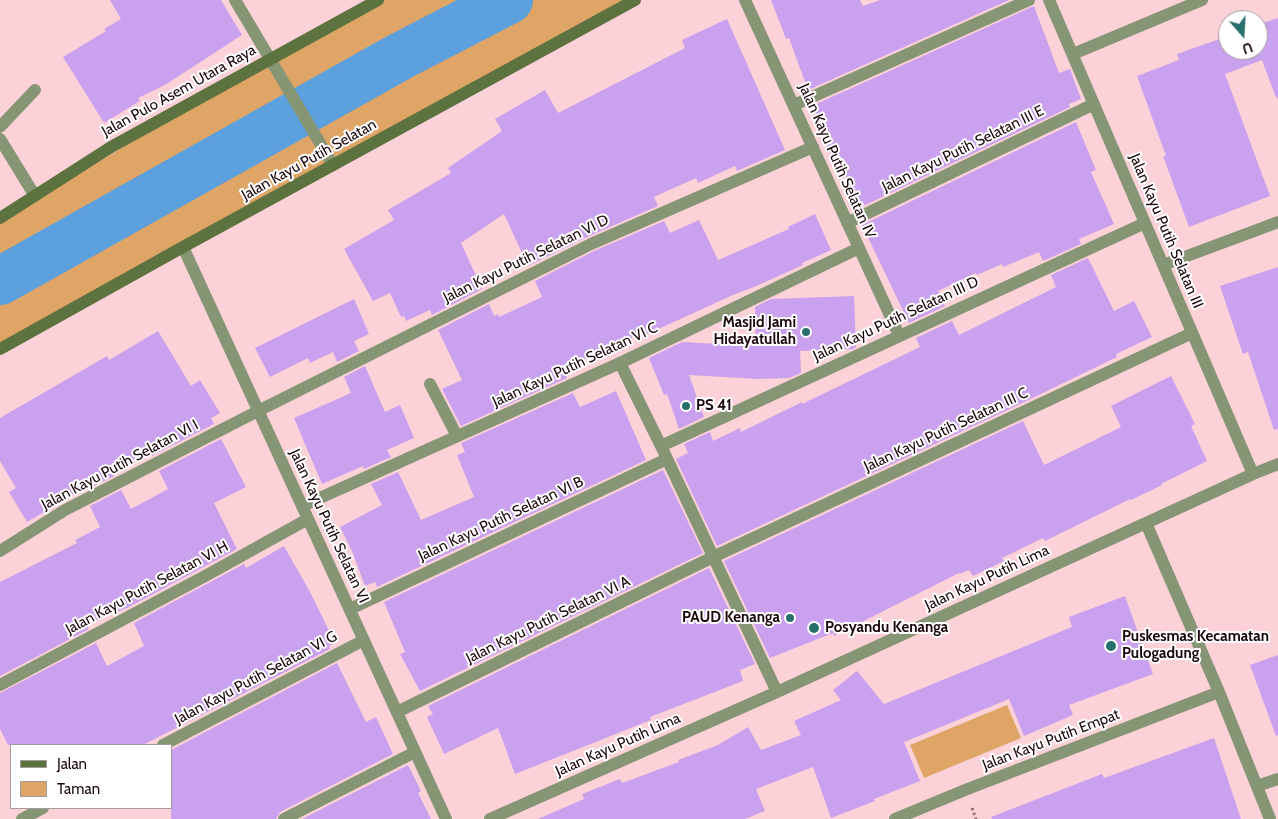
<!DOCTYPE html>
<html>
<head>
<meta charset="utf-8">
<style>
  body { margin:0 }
  #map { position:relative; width:1278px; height:819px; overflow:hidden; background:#fcd1d7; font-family:Cabin,sans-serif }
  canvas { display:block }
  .legend { position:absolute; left:10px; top:744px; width:162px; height:65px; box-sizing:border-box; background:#fff; border:1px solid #a49b9d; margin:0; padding:6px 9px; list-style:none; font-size:15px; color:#1c060b }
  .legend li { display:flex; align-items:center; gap:10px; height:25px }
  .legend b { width:25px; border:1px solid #a49b9d }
  .north { position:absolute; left:1218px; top:10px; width:50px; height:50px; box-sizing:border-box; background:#fff; border:1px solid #a49b9d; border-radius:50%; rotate:161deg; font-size:14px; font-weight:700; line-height:20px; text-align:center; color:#1c060b }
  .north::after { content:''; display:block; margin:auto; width:18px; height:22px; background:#266f6a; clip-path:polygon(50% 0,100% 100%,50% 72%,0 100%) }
</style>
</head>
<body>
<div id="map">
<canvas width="1278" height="819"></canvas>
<ul class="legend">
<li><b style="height:6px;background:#5c723f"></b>Jalan</li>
<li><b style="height:14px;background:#dea567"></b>Taman</li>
</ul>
<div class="north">U</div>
</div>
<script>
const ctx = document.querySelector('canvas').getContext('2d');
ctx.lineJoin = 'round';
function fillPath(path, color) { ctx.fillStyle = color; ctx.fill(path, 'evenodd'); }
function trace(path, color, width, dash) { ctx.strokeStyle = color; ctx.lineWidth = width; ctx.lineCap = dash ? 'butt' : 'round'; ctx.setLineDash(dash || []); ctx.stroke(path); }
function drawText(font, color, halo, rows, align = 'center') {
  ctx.font = font + ' Cabin,sans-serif'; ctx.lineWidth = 4; ctx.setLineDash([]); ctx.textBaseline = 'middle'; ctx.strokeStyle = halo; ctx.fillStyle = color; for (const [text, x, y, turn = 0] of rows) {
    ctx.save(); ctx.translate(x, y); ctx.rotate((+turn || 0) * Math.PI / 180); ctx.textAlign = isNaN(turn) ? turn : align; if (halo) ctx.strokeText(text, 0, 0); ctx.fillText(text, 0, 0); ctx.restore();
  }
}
const green = new Path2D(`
  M378,0h258l-636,350v-129l270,-162z
  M1007,705l14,33 -97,40 -14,-33z`);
const river = new Path2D(`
  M0,281l399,-224 110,-57`);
const building = new Path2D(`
  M110,0h111l21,35 -77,50 -27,13 2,3 -36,22 -41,-66 43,-26 -2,-2 17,-10z
  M771,0h89l3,6 17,-6h129l-201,90 -19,-52 -3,1z
  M1034,6l25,67 11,-4 11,30 -12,5 1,3 -215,103 -6,-11 5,-2 -17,-45 -7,2 -16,-45 1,-1 -1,-3z
  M1278,18v80h-2l-14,-38 -37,14 45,122 -81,31 -26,-71h3l-29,-80 42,-16 -2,-6 51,-18v14h30v-25z
  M727,19l58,131 -48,21 -2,-5 -37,17 -2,-5 -42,19 4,9 -71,31 -59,29 -24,-52 -43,29 21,46 -50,26 -2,-5 -24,11 -2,-5 -3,1 -11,-24 -17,8 -29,-52 50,-29 -6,-10 63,-37 -3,-5 54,-37 -7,-12 50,-29 13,23 127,-65 -3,-8z
  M1076,122l20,48 -5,2 23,52 -35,15 2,5 -38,17 -4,-9 -36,15 -1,-3 -25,11 -1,-2 -38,18 7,15 -36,17 -47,-98z
  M815,214l16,36 -29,13 1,2 -49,22 -21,8 -92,42 -2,-3 -76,35 4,9 -106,48 -19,-37 20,-9 -24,-50 51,-26 5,12 4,-2 1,3 43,-20 -7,-16 59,-30 70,-30 6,12 29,-13 19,40 71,-31 -1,-2z
  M1088,258l26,53 20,-10 18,36 -36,17 1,3 -101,49 -299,140 -41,-87 12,-6 -4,-9 26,-12 3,9 27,-13 1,4 61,-30v2l118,-57 -4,-9 36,-17 7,14 97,-48 -5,-12z
  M1278,267v162l-4,1 -26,-78 -5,2 -23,-68z
  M854,296l2,51 -3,2 -53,2 1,22 -12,5 -32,1 -68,-4 15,42 -25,12 -12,-35 -3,1 -15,-37 33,-16 74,4 -1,-39 16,-8z
  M354,299l15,35 -15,7 5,10 -22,11 -4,-10 -23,11 -2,-5 -38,19 -15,-29z
  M158,331l33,55 9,-6 20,33 -9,5 3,6 -62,32 -3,-5 -37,22 2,3 -32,16 -1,-2 -54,32 -18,-30 7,-4 -16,-27v-43l107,-62 2,4z
  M365,366l20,46 15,-7 14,33 -27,12 4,7 -27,12 -1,-3 -41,18 -28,-66 57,-25 -7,-16z
  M1171,376l24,48 -4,2 16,35 -46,23 1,1 -31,15 -1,-1 -85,42 -2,-3 -41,20 2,3 -31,15 -4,-6 -10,4v-1l-125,63 -1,-3 -63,25 -46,-97 299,-140 21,44 77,-38 -10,-21z
  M616,391l30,69 -269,127 -2,-5 -10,4 -13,-35 -12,-24 42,-22 -11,-21 27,-12 23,48 53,-23 -17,-42 8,-3 -4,-9 112,-50 7,14z
  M221,439l25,48 -32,16 23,46 -110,59 -41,16 3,5 -89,47v-94l77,-39 -2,-3 25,-13 -10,-21 31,-16 10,19 37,-20 -9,-18z
  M663,470l40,83 -283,138 -20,-37 5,-2 -21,-50z
  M284,546l26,46 25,51 -6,3 1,3 -187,96h-135l-8,-16v-36l96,-50 11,23 37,-20 -10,-23 110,-59 2,4z
  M709,568l46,96 -15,6 3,11 -93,36 1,3 -136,54 -17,-46 -54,26 -17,-37 6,-3 -5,-8z
  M1125,596l28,78 -84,31 4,10 -49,21 -15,-37 -105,43 16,39 -46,18 1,2 -44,17 -18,-51 -57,22 9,22 -20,8h-207l46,-20 -2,-5 38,-15 2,4 57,-21 -1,-2 40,-15 30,-18 13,23 40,-15 -7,-14 47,-21 -8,-10 24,-19 27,33 188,-77 -3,-10z
  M1278,655v80l-2,1 -26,-71z
  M337,663l29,59 10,-5 17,37 -113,58 -4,7h-105v-69z
  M1214,738l27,81h-249l-1,-2 111,-43 2,4z
  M408,765l13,26 -3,2 13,26h-129z`);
const path = new Path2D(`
  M972,808l4,11`);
const lane = new Path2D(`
  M0,127l35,-37
  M0,139l35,57`);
const street = new Path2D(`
  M235,0l98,165
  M745,0l154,335
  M1049,0l204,474
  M1073,54l129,-54
  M794,105l235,-105
  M847,223l247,-119
  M183,247l263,572
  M1163,265l115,-43
  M620,363l41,83 116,246
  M430,384l27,52
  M661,446l484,-223
  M302,506l318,-143 239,-115
  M1146,523l73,169 51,127
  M0,551l65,-41 193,-99 333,-167 222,-97
  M350,609l317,-150
  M0,685l207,-110 101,-56
  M397,712l316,-155 479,-224
  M163,745l201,-105
  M1257,786l21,-7
  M22,819l21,-11
  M284,819l131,-67
  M490,819l287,-127 476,-218 25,-10
  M895,819l70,-29 254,-98`);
const secondary = new Path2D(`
  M0,218l111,-71 267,-147
  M0,349l183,-102 452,-247`);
const markers = [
  [806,332,5,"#266f6a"],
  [686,406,5,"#266f6a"],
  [790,618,5,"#266f6a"],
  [814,628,6,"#266f6a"],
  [1111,646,6,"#266f6a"]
];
const streetNames = [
  ["Jalan Pulo Asem Utara Raya",179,91,-29],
  ["Jalan Kayu Putih Selatan III E",963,149,-26],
  ["Jalan Kayu Putih Selatan",309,160,-29],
  ["Jalan Kayu Putih Selatan IV",837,161,66],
  ["Jalan Kayu Putih Selatan III",1166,231,67],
  ["Jalan Kayu Putih Selatan VI D",526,259,-26],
  ["Jalan Kayu Putih Selatan III D",896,319,-25],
  ["Jalan Kayu Putih Selatan VI C",575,365,-25],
  ["Jalan Kayu Putih Selatan III C",946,430,-25],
  ["Jalan Kayu Putih Selatan VI I",120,465,-28],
  ["Jalan Kayu Putih Selatan VI B",501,519,-25],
  ["Jalan Kayu Putih Selatan VI",329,526,65],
  ["Jalan Kayu Putih Lima",987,578,-25],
  ["Jalan Kayu Putih Selatan VI H",147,588,-28],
  ["Jalan Kayu Putih Selatan VI A",548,620,-26],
  ["Jalan Kayu Putih Selatan VI G",256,678,-28],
  ["Jalan Kayu Putih Empat",1051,740,-21],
  ["Jalan Kayu Putih Lima",618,745,-24]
];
const poiNames = [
  ["Masjid Jami",796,323,"right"],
  ["Hidayatullah",796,340,"right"],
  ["PS 41",696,406],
  ["PAUD Kenanga",780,618,"right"],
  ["Posyandu Kenanga",825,628],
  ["Puskesmas Kecamatan",1122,637],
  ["Pulogadung",1122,654]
];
fillPath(green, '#dea567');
trace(river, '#5ca0de', 48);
fillPath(building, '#caa1ee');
trace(path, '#917076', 3, [2.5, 2.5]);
trace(lane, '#869574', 12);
trace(street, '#869574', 12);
trace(secondary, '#5c723f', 12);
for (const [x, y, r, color] of markers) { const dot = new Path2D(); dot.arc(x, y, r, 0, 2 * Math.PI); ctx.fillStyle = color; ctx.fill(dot); trace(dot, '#fff', 2); }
drawText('15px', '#1c060b', '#fff', streetNames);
drawText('bold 15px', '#1c060b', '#fff', poiNames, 'left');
</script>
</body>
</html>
